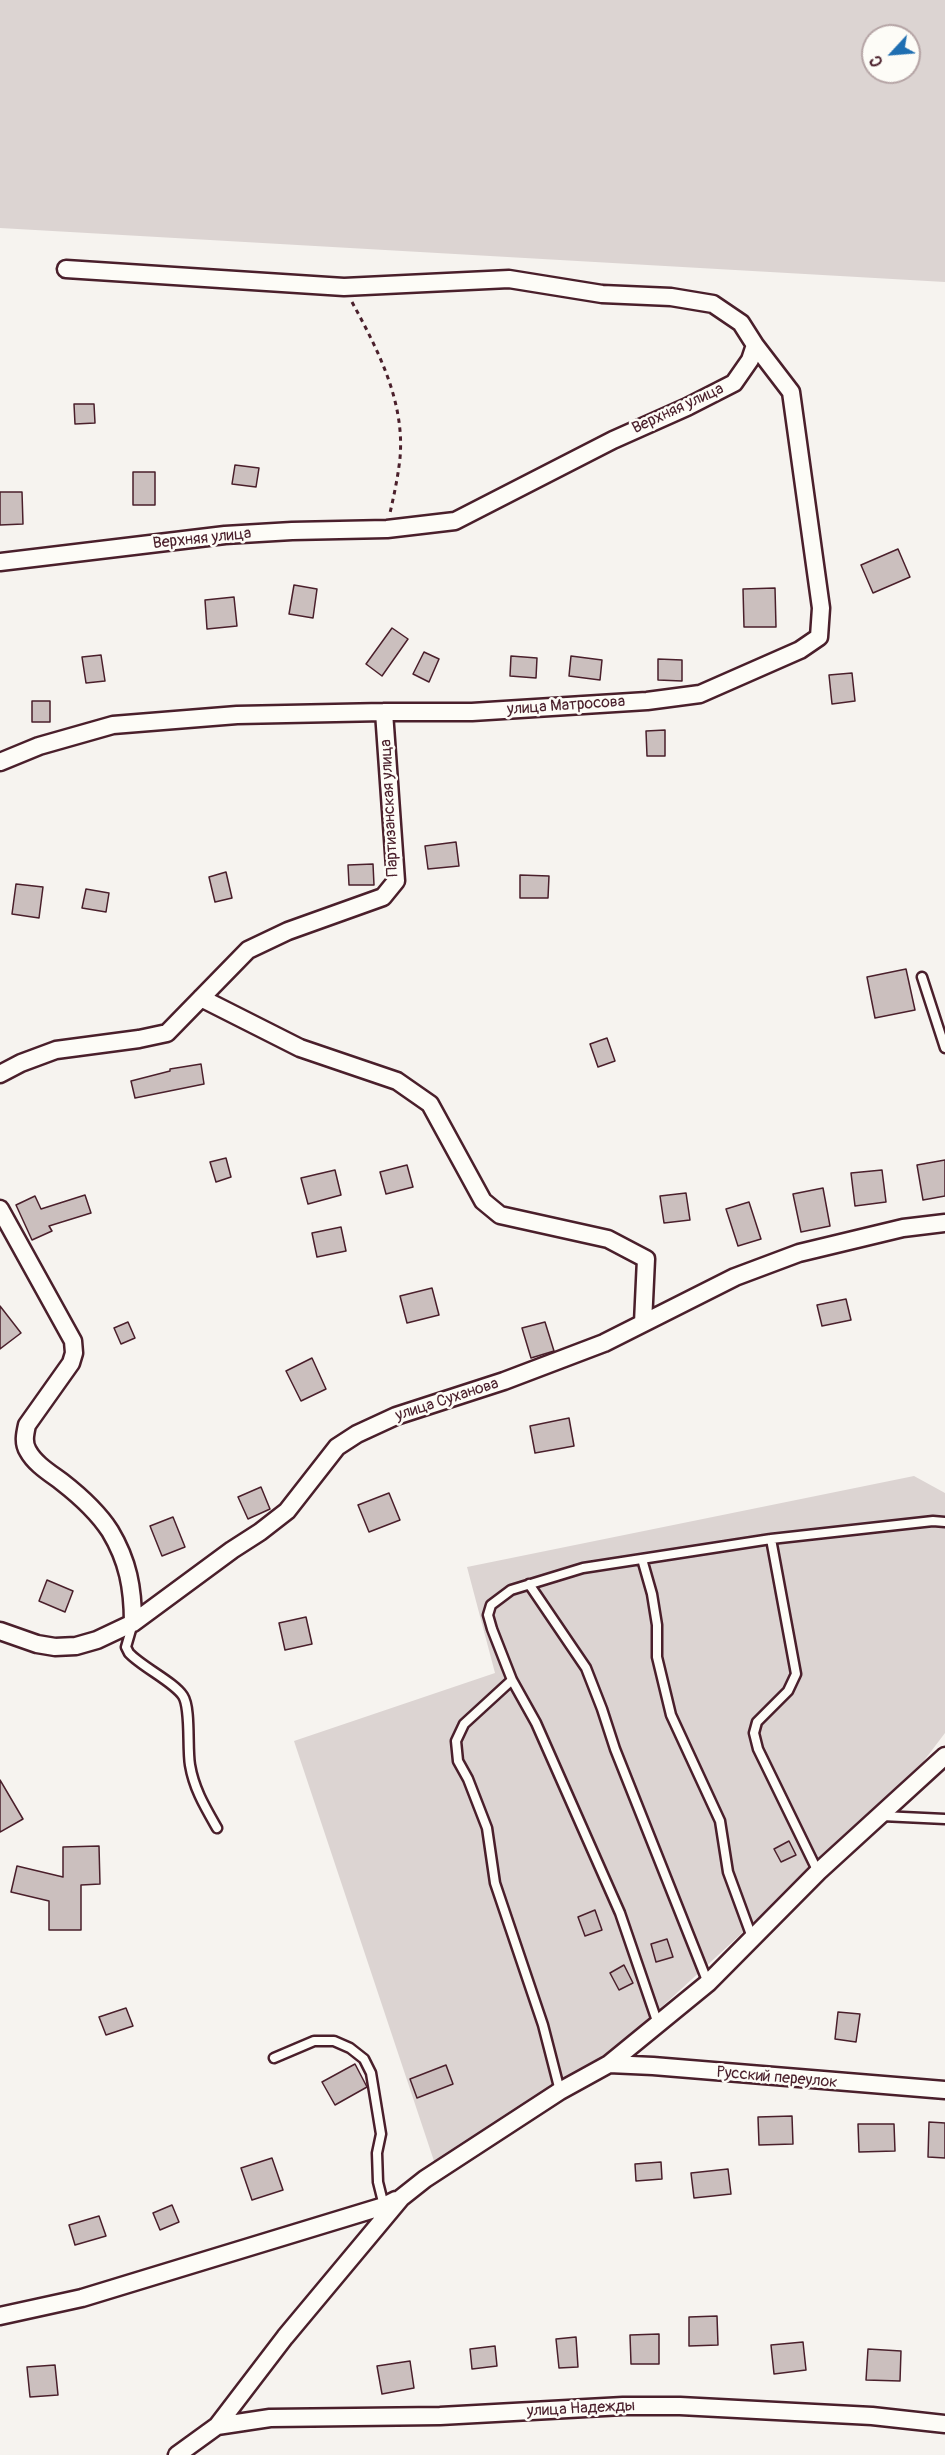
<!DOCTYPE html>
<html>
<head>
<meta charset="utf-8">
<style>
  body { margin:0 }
  #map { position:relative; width:945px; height:2455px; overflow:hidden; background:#f6f3ef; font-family:Pangolin,sans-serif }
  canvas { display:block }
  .north { position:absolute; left:861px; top:24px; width:60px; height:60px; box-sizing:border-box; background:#fdfcf7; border:2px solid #b5a4a5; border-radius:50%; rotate:244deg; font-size:16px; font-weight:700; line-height:24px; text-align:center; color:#4a1f2b }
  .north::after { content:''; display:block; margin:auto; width:21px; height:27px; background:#1f6fb2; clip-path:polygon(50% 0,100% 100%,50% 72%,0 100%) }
</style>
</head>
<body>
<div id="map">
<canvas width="945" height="2455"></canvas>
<div class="north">С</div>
</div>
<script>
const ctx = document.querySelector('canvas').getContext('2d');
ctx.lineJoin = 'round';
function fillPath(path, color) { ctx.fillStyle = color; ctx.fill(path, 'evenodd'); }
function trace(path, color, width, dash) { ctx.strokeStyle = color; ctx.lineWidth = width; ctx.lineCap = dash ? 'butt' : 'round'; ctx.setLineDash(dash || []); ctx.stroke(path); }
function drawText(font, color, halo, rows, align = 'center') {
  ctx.font = font + ' Pangolin,sans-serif'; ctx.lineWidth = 5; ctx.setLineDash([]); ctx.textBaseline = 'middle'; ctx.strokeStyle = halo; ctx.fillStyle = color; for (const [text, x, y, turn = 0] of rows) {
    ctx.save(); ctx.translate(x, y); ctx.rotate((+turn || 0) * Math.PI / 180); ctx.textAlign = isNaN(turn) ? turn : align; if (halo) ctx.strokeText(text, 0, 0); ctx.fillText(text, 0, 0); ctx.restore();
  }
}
const green = new Path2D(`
  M0,0h945v282l-945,-54zM873,36h36v36h-36z
  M914,1476l31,17v240l-22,29 -183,173 -134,123 -170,109 -142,-426 201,-68 -28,-106z`);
const building = new Path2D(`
  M74,404h20l1,19 -20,1z
  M235,465l24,3 -3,19 -24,-3z
  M133,472h22v33h-22z
  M0,492h22l1,32 -23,1z
  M898,549l12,28 -37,16 -12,-28z
  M294,585l23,4 -4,29 -24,-4z
  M775,588l1,39h-32l-1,-38z
  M234,597l3,29 -30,3 -2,-29z
  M392,628l16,11 -26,37 -16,-12z
  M424,652l15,7 -10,23 -16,-8z
  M101,655l4,26 -19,2 -4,-26z
  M511,656l26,2 -1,20 -26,-2z
  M571,656l31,4 -2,20 -31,-4z
  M658,659l24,1v21l-24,-1z
  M852,673l3,28 -23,3 -3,-29z
  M32,701h18v21h-18z
  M665,730v26h-18l-1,-25z
  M456,842l3,24 -31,3 -3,-23z
  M373,864l1,21h-25l-1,-20z
  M226,872l6,26 -17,4 -6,-25z
  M520,875l29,1 -1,22h-28z
  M16,884l27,3 -4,31 -27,-4z
  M86,889l23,4 -3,19 -24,-4z
  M906,969l9,41 -40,8 -8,-41z
  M607,1038l8,23 -17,6 -8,-23z
  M201,1064l3,20 -69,14 -4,-17 39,-10v-2z
  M226,1158l5,19 -15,5 -6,-20z
  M945,1160v36l-22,4 -6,-35z
  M407,1165l6,22 -27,7 -6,-22z
  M335,1170l6,25 -33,9 -7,-26z
  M882,1170l4,32 -31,4 -4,-33z
  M823,1188l7,38 -29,6 -8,-38z
  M686,1193l4,27 -26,3 -4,-27z
  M85,1195l6,18 -42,13 3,5 -20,9 -16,-35 19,-9 6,13z
  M749,1202l12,37 -23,7 -12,-37z
  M341,1227l5,24 -29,6 -5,-24z
  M432,1288l7,27 -32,8 -7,-27z
  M846,1299l5,21 -29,6 -5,-21z
  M0,1306l21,27 -21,16z
  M128,1322l7,16 -14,6 -7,-16z
  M545,1322l9,29 -23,7 -9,-30z
  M312,1358l14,31 -25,12 -15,-30z
  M569,1418l5,28 -39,7 -5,-27z
  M261,1487l9,22 -22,10 -10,-22z
  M389,1493l11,27 -31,12 -11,-27z
  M173,1517l12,30 -23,9 -12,-30z
  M47,1580l26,11 -8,21 -26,-11z
  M306,1617l6,27 -27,6 -6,-27z
  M0,1780l23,39 -23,13z
  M789,1841l7,14 -15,7 -7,-13z
  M99,1846l1,38 -19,1v45h-32v-29l-38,-9 6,-26 46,11v-30z
  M595,1910l7,20 -17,6 -7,-19z
  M667,1939l6,18 -17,5 -5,-18z
  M624,1965l9,18 -14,7 -9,-17z
  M126,2008l7,18 -27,9 -7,-18z
  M838,2012l22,2 -4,28 -21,-3z
  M355,2064l12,23 -32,18 -13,-23z
  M446,2065l7,19 -36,14 -7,-19z
  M792,2116l1,28 -34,1 -1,-28z
  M929,2122l16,1v35l-17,-1z
  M858,2124h36l1,27 -36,1z
  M272,2158l11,32 -31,10 -11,-32z
  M661,2162l1,17 -26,2 -1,-17z
  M728,2169l3,25 -37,4 -3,-25z
  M172,2205l7,17 -19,8 -7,-17z
  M99,2216l7,20 -31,9 -6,-20z
  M717,2316l1,29 -29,1v-29z
  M659,2334v30h-28l-1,-29z
  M576,2337l2,30 -19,1 -3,-29z
  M803,2342l3,28 -32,4 -3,-29z
  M495,2346l2,20 -25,3 -2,-20z
  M868,2349l33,2 -1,30 -34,-1z
  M410,2361l4,27 -32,6 -5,-28z
  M55,2365l3,30 -28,2 -3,-30z`);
const path = new Path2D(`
  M352,302c26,48 53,100 48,156 -2,19 -6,37 -10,55`);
const lane = new Path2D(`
  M922,977l23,71
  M771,1539l25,135 -8,17 -31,31 -3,11 4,16 60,123
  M642,1559l10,35 5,31v32l14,58 49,106 8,51 25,68
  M529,1584l57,84 16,41 13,40 93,234
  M133,1623l-7,24 3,6c13,14 45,29 54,43 8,12 4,52 7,69 4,24 15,42 27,63
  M512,1680l-48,44 -8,17 2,20 10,18 19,49 8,55 48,142 17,66
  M882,1816l63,3
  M658,2024l-38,-111 -84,-190 -24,-43 -20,-51 -4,-14 3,-10 20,-15 72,-22 188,-29 162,-18 12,1
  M274,2058l40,-17h20l16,7 14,11 7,14 10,61 -4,19 1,29 6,24`);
const street = new Path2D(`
  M0,562l225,-27 67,-4 95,-2 68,-8 158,-81 74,-33 47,-24 16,-23 5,-15 -14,-22 -28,-19 -42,-7 -69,-3 -93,-15 -165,8 -278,-18
  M0,762l39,-16 74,-21 124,-10 147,-3h88l175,-11 53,-7 100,-44 19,-13 2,-29 -30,-216 -36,-47
  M201,998l99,50 97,33 33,23 53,97 17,14 108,24 38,20 -3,64
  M0,1074l21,-11 35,-13 83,-11 28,-6 81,-83 40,-19 95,-34 13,-16 -12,-169
  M0,1209l73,132 1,12 -3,10 -44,62c-2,9 -4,18 1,26 7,13 22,22 34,31 18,14 35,29 48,49 18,30 23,57 23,92
  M0,1631l37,13 18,3 21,-1 21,-6 36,-17 99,-73 28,-18 27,-21 50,-64 20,-13 39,-18 108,-35 100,-38 131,-66 64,-24 104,-25 42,-5
  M609,2064l44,2 292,24
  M0,2316l82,-18 302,-92 12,-6
  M217,2426l53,-8 170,-2 183,-10h57l192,10 73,8
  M177,2455l40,-29 68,-89 116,-139 24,-19 135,-88 49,-27 99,-81 110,-111 127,-116`);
const streetNames = [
  ["Верхняя улица",678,409,-25],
  ["Верхняя улица",202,539,-6],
  ["улица Матросова",566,706,-4],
  ["Партизанская улица",390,808,-93],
  ["улица Суханова",447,1400,-18],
  ["Русский переулок",777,2078,5],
  ["улица Надежды",581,2409,-3]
];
fillPath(green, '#dcd4d2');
fillPath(building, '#cbbfbe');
trace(building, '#4a1f2b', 1.5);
trace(lane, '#4a1f2b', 13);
trace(street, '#4a1f2b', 21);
trace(path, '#4a1f2b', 3, [4.5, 4.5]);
trace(lane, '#fdfcf7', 8);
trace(street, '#fdfcf7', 16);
drawText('16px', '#4a1f2b', '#fdfcf7', streetNames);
</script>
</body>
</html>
